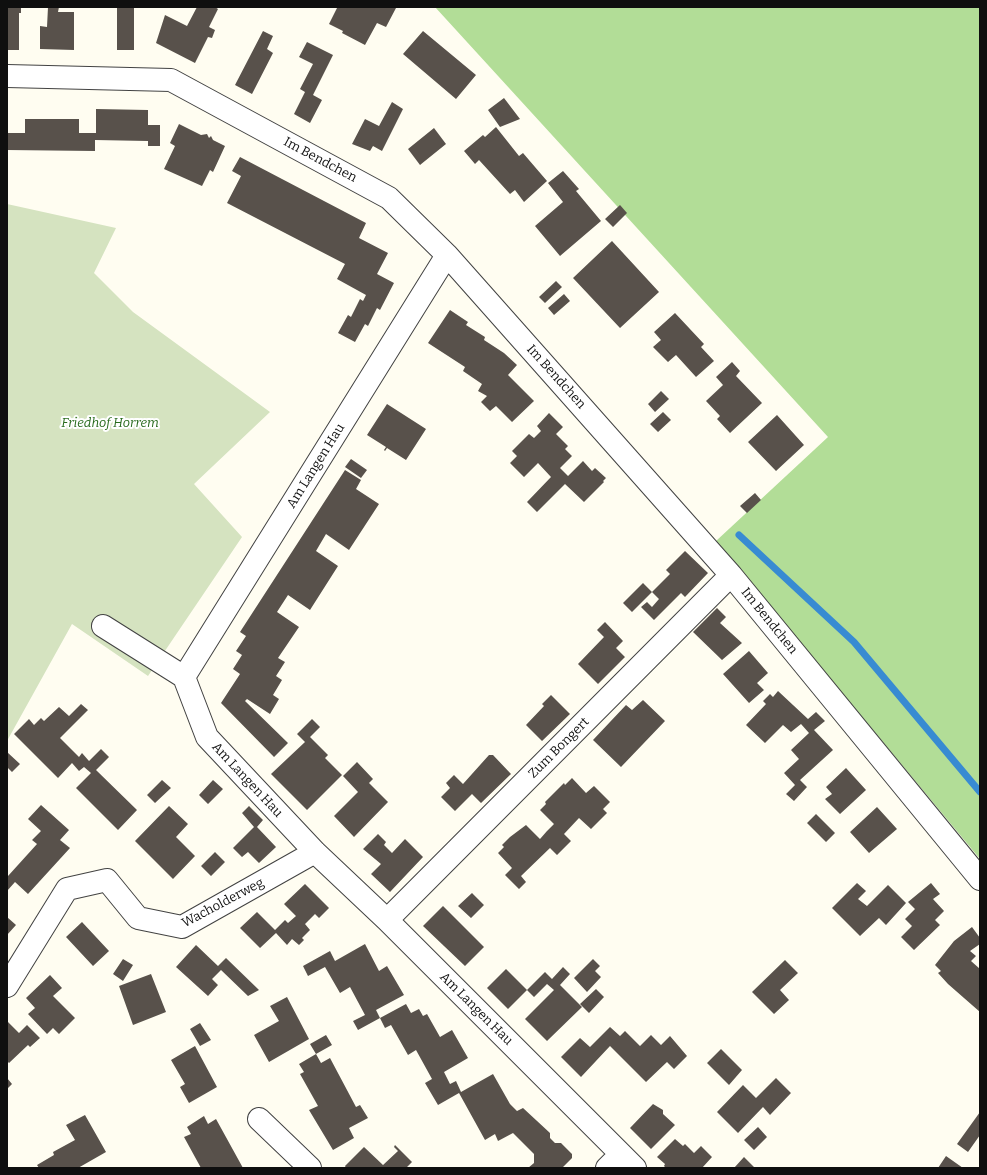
<!DOCTYPE html>
<html>
<head>
<meta charset="utf-8">
<style>
  body { margin:0 }
  #map { position:relative; width:987px; height:1175px; overflow:hidden; background:#fffdf1; font-family:Bitter,serif }
  canvas { display:block }
  .frame { position:absolute; inset:0; border:8px solid #0f0f0f; pointer-events:none }
</style>
</head>
<body>
<div id="map">
<canvas width="987" height="1175"></canvas>
<div class="frame"></div>
</div>
<script>
const ctx = document.querySelector('canvas').getContext('2d');
ctx.lineJoin = 'round';
function fillPath(path, color) { ctx.fillStyle = color; ctx.fill(path, 'evenodd'); }
function trace(path, color, width, dash) { ctx.strokeStyle = color; ctx.lineWidth = width; ctx.lineCap = dash ? 'butt' : 'round'; ctx.setLineDash(dash || []); ctx.stroke(path); }
function drawText(font, color, halo, rows, align = 'center') {
  ctx.font = font + ' Bitter,serif'; ctx.lineWidth = 4; ctx.setLineDash([]); ctx.textBaseline = 'middle'; ctx.strokeStyle = halo; ctx.fillStyle = color; for (const [text, x, y, turn = 0] of rows) {
    ctx.save(); ctx.translate(x, y); ctx.rotate((+turn || 0) * Math.PI / 180); ctx.textAlign = isNaN(turn) ? turn : align; if (halo) ctx.strokeText(text, 0, 0); ctx.fillText(text, 0, 0); ctx.restore();
  }
}
const forest = new Path2D(`
  M435,7h545v852l-264,-318 112,-104z`);
const cemetery = new Path2D(`
  M7,204l109,24 -22,45 39,39 137,100 -76,72 48,53 -94,139 -76,-52 -65,117z`);
const stream = new Path2D(`
  M739,535l115,107 126,150`);
const building = new Path2D(`
  M7,7h14v6h-2v37h-12z
  M48,7h11l-1,5h16v38l-34,-1v-23l7,1z
  M117,7h17v43h-17z
  M197,7h18l3,2 -9,18 6,3 -3,8 -4,-1 -13,26 -39,-20 9,-28 22,11z
  M334,7h61l1,1 -10,19 -9,-4 -12,22 -23,-12 1,-2 -14,-7 8,-16z
  M263,31l10,5 -6,13 6,4 -21,41 -17,-9z
  M423,31l53,44 -20,24 -53,-45z
  M307,42l26,13 -20,40 9,5 -12,23 -16,-9 11,-22 -5,-3 13,-25 -14,-7z
  M504,98l16,21 -20,8 -12,-17z
  M392,102l11,7 -21,42 -9,-5 -3,5 -18,-7 13,-25 14,7z
  M96,109l52,1v15h12v21h-12v-5l-53,-1v11l-88,-1v-17h18v-14h54v14h17z
  M179,124l22,11 6,-1 2,4 2,-2 2,4 12,6 -12,26 -3,-2 -8,16 -38,-17 11,-23 -5,-3z
  M496,127l23,29 4,-3 24,28 -23,21 -9,-12 -5,4 -31,-34 -4,4 -11,-13 19,-16 2,2z
  M434,128l12,16 -26,21 -12,-16z
  M240,157l126,66 -7,15 29,15 -11,21 17,9 -14,27 -3,-2 -9,18 -3,-2 -10,18 -17,-9 10,-18 3,2 9,-18 3,2 3,-6 -29,-16 8,-15 -118,-61 14,-27 -9,-5z
  M563,171l16,18 -3,2 25,30 -41,35 -25,-30 28,-24 -15,-19z
  M620,205l7,8 -14,14 -8,-8z
  M612,241l47,51 -39,36 -47,-50z
  M556,281l6,6 -17,16 -6,-6z
  M564,294l6,7 -16,14 -6,-7z
  M450,310l18,12 -2,3 19,12 -1,3 20,13 13,12 -9,10 26,26 -22,21 -16,-16 -6,5 -9,-9 6,-6 -9,-5 4,-7 -19,-13 2,-4 -37,-24z
  M675,313l29,31 -3,3 13,14 -18,16 -20,-22 -8,7 -15,-15 8,-7 -7,-8z
  M732,362l8,9 -4,5 26,27 -32,30 -13,-14 3,-3 -14,-15 17,-16 -7,-8z
  M661,391l8,8 -14,13 -7,-8z
  M387,404l39,25 -20,31 -19,-12 -2,3 -1,-1 2,-3 -19,-12z
  M663,412l8,8 -13,12 -8,-8z
  M549,413l14,14 -7,7 12,12 -3,3 7,7 -12,12 8,8 15,-15 9,10 3,-3 11,10 -3,3 1,1 -20,20 -19,-18 -28,28 -10,-10 24,-25 -13,-14 -14,14 -14,-14 7,-7 -5,-5 17,-17 5,4 7,-7 -4,-5z
  M777,415l27,30 -28,26 -28,-29z
  M351,459l16,11 -6,8 -16,-11z
  M345,470l16,10 -5,9 23,15 -30,46 -23,-16 -10,17 22,15 -28,44 -22,-15 -11,17 22,15 -21,31 7,4 -9,14 6,4 -9,15 6,4 -9,15 -23,-15 -2,2 43,42 -14,14 -53,-54 19,-29 -7,-5 9,-14 -6,-4 10,-15 -6,-4z
  M755,493l6,7 -14,13 -7,-7z
  M685,551l23,22 -23,24 -4,-4 -27,27 -13,-13 6,-5 5,5 7,-8 -7,-7 18,-18 -4,-4z
  M643,583l9,9 -20,20 -9,-9z
  M717,608l9,9 -6,6 22,20 -20,17 -29,-28z
  M605,622l18,19 -7,7 9,9 -27,27 -20,-20 26,-27 -7,-7z
  M749,651l19,22 -11,10 7,7 -15,13 -26,-29z
  M778,691l30,28 8,-7 9,9 -11,9 19,20 -33,30 7,7 -13,14 -8,-7 9,-9 -11,-12 15,-14 -8,-9 18,-17 -8,-9 -10,8 -8,-7 -18,18 -19,-18 20,-21 -3,-3 7,-7 3,3z
  M551,695l19,19 -28,27 -16,-16 18,-19 -2,-2z
  M643,700l22,21 -44,46 -28,-27 33,-35 6,5z
  M81,704l7,6 -28,28 19,19 3,-4 7,8 12,-12 8,8 -13,13 41,40 -19,20 -42,-42 15,-15 -7,-6 -5,4 -7,-8 -14,15 -44,-44 15,-15 5,6 7,-7 3,3 15,-14 10,9z
  M312,719l8,8 -10,10 18,18 -3,3 17,17 -35,35 -36,-36 34,-32 -8,-8z
  M7,752l13,12 -8,8 -5,-5z
  M489,755h4l18,19 -30,29 -9,-9 -17,17 -14,-14 9,-9 -4,-5 8,-8 9,9z
  M357,762l16,17 -4,4 19,19 -34,35 -20,-21 24,-24 -15,-16z
  M846,768l20,22 -26,24 -15,-15 7,-5 -6,-7z
  M572,778l14,15 8,-7 16,16 -7,7 4,4 -16,16 -12,-11 -15,16 7,7 -14,14 -7,-7 -29,28 5,6 -7,7 -14,-14 7,-7 -14,-15 6,-6 -2,-2 8,-8 16,-12 14,14 7,-8 7,-7 -14,-14 6,-6 -1,-2 19,-19 1,2z
  M162,780l9,8 -16,15 -8,-8z
  M213,780l10,9 -15,15 -9,-9z
  M41,805l28,25 -9,10 10,8 -42,46 -13,-12 -8,9v-16l1,1 29,-32 -5,-4 9,-9 -13,-12z
  M169,806l19,18 -12,13 19,19 -22,23 -38,-38z
  M249,806l14,14 -6,7 19,20 -17,16 -11,-11 -6,5 -9,-9 21,-21 -12,-14z
  M877,807l20,22 -28,24 -19,-21z
  M816,814l19,19 -9,9 -19,-19z
  M378,834l8,8 -2,3 8,8 13,-14 18,18 -33,35 -19,-18 10,-10 -18,-15z
  M215,852l10,10 -14,14 -10,-10z
  M857,883l9,8 -8,8 9,7 21,-21 18,18 -20,22 -7,-7 -19,18 -28,-28z
  M931,883l9,11 -7,5 11,12 -9,9 5,5 -26,25 -13,-13 11,-11 -7,-7 10,-10 -7,-7z
  M305,884l24,24 -10,10 -4,-4 -10,10 5,6 -8,8 2,2 -5,5 -7,-6 -5,6 -11,-12 -16,15 -20,-20 17,-16 18,18 10,-10 3,3 8,-7 -12,-12z
  M472,893l12,12 -13,13 -13,-12z
  M443,906l41,41 -19,19 -42,-40z
  M7,917l9,8 -9,10z
  M82,922l27,29 -16,15 -27,-29z
  M972,927l8,11v6l-10,7 6,5 -5,5 9,8v43l-32,-28 -10,-11 3,-2 -6,-6 19,-24z
  M365,944l14,27 8,-5 17,29 -28,15 4,8 26,-14 5,9 8,-4 4,7 4,-2 13,23 12,-7 16,28 -24,14 6,12 6,-3 5,11 32,-18 17,30 7,7 6,-3 27,25v5l5,5h6l11,11v4l-10,10h-34l6,-5v-9l-21,-21 -15,8 -3,-7 -10,6 -26,-47 -21,12 -13,-22 7,-4 -16,-29 -8,5 -17,-30 -6,3 -5,-10 -22,12 -5,-9 12,-6 -15,-28 -10,6 -15,-26 -17,9 -5,-10 27,-15 5,10z
  M196,945l22,21 8,-8 33,32 -11,6 -27,-26 -9,9 6,6 -10,11 -32,-29z
  M123,959l10,6 -10,16 -10,-7z
  M593,959l7,7 -5,5 6,6 -14,15 -13,-14z
  M785,960l13,13 -18,17 9,10 -15,14 -22,-22z
  M563,967l7,7 -10,11 22,22 -35,34 -22,-22 29,-29 -7,-6 -13,13 -7,-7 18,-18 7,7z
  M506,969l21,21 -19,19 -21,-21z
  M151,974l15,38 -33,13 -14,-39z
  M50,975l12,13 -9,8 22,22 -16,16 -6,-6 -6,6 -19,-20 7,-6 -9,-10z
  M596,989l8,8 -15,16 -9,-9z
  M287,997l22,42 -40,23 -15,-27 25,-14 -9,-15z
  M8,1022l11,11 8,-8 13,13 -10,9 -2,-2 -19,18 -2,-2z
  M200,1023l11,17 -11,6 -10,-17z
  M610,1027l10,9 5,-5 15,15 11,-11 10,10 9,-9 17,20 -13,13 -7,-7 -21,20 -36,-36 -29,31 -20,-20 19,-19 10,9z
  M326,1035l6,10 -16,9 5,9 9,-5 26,49 4,-2 8,13 -19,10 5,10 -21,12 -24,-40 9,-4 -18,-32 4,-2 -5,-8 17,-10 -6,-10z
  M195,1046l22,41 -28,16 -9,-16 5,-3 -14,-24z
  M721,1049l21,21 -13,15 -22,-22z
  M7,1078l5,6 -5,5z
  M776,1078l15,15 -21,22 -7,-8 -25,26 -21,-21 26,-27 13,13z
  M653,1104l10,6v4l12,11 -24,24 -21,-21z
  M980,1112v23l-12,17 -11,-8z
  M85,1115l21,37 -28,16h-39l-2,-3 17,-10 -1,-3 22,-12 -9,-15z
  M204,1116l4,8 8,-5 27,49h-42l-17,-31 7,-3 -4,-7z
  M758,1127l9,10 -13,13 -10,-10z
  M675,1139l8,7 2,-2 9,9 7,-7 11,11 -10,11h-36l-2,-2 1,-2 -8,-7z
  M395,1145l17,17 -6,6h-60l-1,-2 19,-19 19,18 15,-14 -4,-4z
  M946,1156l17,12h-25z
  M744,1157l11,11h-21z`);
const minor = new Path2D(`
  M7,76l164,4 218,118 58,57 284,320 249,304
  M103,626l81,51
  M184,677l23,60 108,115 72,68 248,248
  M184,677l263,-422
  M387,920l344,-345
  M7,986l60,-97 40,-9 31,38 44,9 133,-75
  M259,1119l51,49
  M607,1168l14,-14`);
const streetNames = [
  ["Im Bendchen",320,160,28],
  ["Im Bendchen",556,377,48],
  ["Am Langen Hau",316,466,-58],
  ["Im Bendchen",769,621,51],
  ["Zum Bongert",559,748,-45],
  ["Am Langen Hau",247,780,47],
  ["Wacholderweg",223,903,-28],
  ["Am Langen Hau",476,1009,45]
];
const parkNames = [
  ["Friedhof Horrem",110,423]
];
fillPath(forest, '#b2dd97');
fillPath(cemetery, '#d5e3c0');
trace(stream, '#388bd2', 7);
fillPath(building, '#58514b');
trace(minor, '#424242', 24);
trace(minor, '#fff', 22);
drawText('13px', '#0f0f0f', '#fff', streetNames);
drawText('italic 13px', '#276a1c', '#fff', parkNames);
</script>
</body>
</html>
